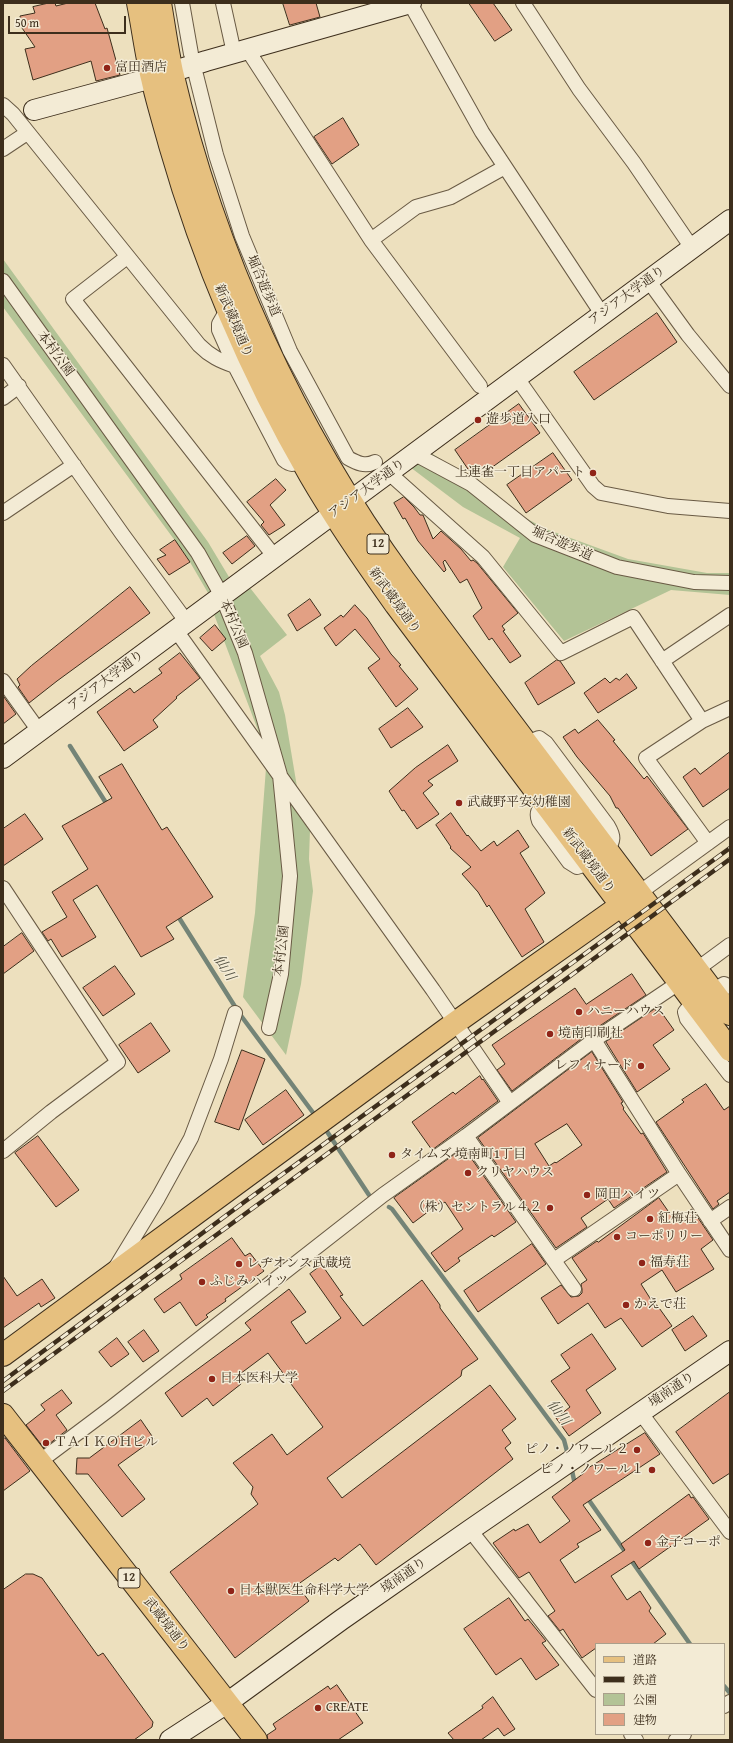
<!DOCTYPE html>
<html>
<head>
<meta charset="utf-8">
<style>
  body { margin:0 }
  #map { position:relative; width:733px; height:1743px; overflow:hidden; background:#ede0be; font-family:"Gentium Book Plus","Noto Serif JP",serif }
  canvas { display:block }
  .frame { position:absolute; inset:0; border:4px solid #3d2e1c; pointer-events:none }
  .legend { position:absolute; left:595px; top:1643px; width:130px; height:92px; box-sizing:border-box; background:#f3ebd5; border:1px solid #aa9f8b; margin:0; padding:5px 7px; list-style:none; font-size:12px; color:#3d2e1c }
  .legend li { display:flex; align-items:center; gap:8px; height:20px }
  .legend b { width:20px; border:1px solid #aa9f8b }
  .scale { position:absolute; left:8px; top:16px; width:118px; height:18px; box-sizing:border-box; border:2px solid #3d2e1c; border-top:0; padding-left:5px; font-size:12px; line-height:14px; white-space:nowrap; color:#3d2e1c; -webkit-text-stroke:3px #f3ebd5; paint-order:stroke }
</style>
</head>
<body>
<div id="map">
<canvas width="733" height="1743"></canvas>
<div class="frame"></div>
<ul class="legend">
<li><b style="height:5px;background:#e6c07f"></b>道路</li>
<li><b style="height:5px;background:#3d2e1c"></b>鉄道</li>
<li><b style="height:11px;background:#b3c396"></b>公園</li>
<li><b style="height:11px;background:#e2a084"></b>建物</li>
</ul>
<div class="scale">50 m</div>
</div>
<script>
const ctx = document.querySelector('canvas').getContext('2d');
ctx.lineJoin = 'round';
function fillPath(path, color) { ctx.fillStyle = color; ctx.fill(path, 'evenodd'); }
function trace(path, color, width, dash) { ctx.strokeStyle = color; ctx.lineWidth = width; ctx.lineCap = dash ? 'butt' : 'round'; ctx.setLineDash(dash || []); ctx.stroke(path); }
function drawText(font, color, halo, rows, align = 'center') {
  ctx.font = font + ' "Gentium Book Plus","Noto Serif JP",serif'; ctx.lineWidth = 3; ctx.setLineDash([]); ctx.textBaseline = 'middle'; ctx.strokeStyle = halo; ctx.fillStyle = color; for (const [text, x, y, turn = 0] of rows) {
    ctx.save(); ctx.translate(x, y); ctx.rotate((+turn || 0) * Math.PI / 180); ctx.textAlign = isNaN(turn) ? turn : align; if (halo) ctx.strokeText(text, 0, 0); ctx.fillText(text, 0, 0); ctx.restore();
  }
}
const green = new Path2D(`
  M3,259l205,283 21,35 -21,16 -21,-36 -184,-250z
  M431,453l66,41 12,15 37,20 82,30 79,14h23v22l-59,-5 -107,51 -61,-74 17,-29 -57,-31 -53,-40z
  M247,584l40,51 -27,21 19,36 6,23 12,72 -38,-54 -47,-124z
  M266,768l44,62 -1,29 4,32 -12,93 -15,71 -43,-58 12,-84z`);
const stream = new Path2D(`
  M70,746l38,60
  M176,913l63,100 78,105
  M324,1127l45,68
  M389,1207l3,2 172,231 4,15
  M571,1466l3,14 4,5
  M586,1496l104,148
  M724,1686l6,7`);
const building = new Path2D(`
  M49,3h6l1,3 12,-3h27l10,26 2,-1 13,47 -24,6 -5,-20 -58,19 -8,-31 10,-2 -13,-19 -2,-12 15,-3 -2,-6z
  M283,3h33l4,14 -30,8z
  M469,3h24l19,27 -17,11z
  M343,118l16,27 -27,19 -18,-27z
  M657,313l20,29 -83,58 -20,-28z
  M519,404l21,29 -63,45 -5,-3 -17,-25z
  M553,453l19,27 -46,33 -19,-28z
  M276,479l10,11 -16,15 15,20 -16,10 -8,-10 3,-3 -17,-20z
  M404,497l10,10 6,8h3l10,24 8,-8 20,18 10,12 2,-1 4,3 41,50 -16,13 3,4 -2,1 18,25 -11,7 -18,-25 -3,2 -16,-24 9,-8 -15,-29 -7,4 -15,-23 -2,2 3,8 -2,2 -26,-31 -13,-23 -2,1 -9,-16z
  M247,536l8,10 -23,18 -9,-11z
  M175,540l15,22 -21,13 -12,-16 9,-4 -6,-5z
  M130,587l20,26 -93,68 -28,22 -11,-16 2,-2 -3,-6 14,-13z
  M310,599l11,16 -24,16 -9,-16z
  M355,605l12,13 24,36 10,11 -2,1 19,23 -22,18 -28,-39 12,-9 -25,-30 -19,17 -12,-18 17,-13 2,2z
  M215,625l11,14 -14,12 -12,-13z
  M180,653l20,25 -24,19 1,1 -24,22 5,7 -34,24 -27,-39 33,-24 4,5 28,-20 -3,-4z
  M557,660l3,1 15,22 -37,22 -13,-22z
  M627,674l10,14 -39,25 -14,-20 21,-15 5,5 6,-5 3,2z
  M4,697l12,17 -13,10v-26z
  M408,708l15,19 -32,21 -12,-19z
  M598,720l17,20 -2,1 31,38 3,-3 41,53 -37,27 -33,-48h-2l-6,-12 -33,-39 -14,-20 12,-8 3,4z
  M448,745l10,16 -30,20 5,4 -10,8 16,21 -22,15 -13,-19 -2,1 -13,-20 26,-23z
  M730,752v36l-27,19 -20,-30 12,-9 5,6z
  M122,764l40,66 5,-3 46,70 -47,30 8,12 -33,18 -44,-72 -24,15 23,37 -34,20 -11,-18 -3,2 -6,-9 25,-15 -15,-25 36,-23 -26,-43 50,-28 -13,-21z
  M451,813l16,23 1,-1 13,16 13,-10 3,5 21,-16 11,17 -9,6 25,40 -20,16 19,33 -22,15 -33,-52 -2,2 -9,-15 -16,-18 9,-7 -21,-19 1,-1 -15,-22z
  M25,814l18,25 -40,27v-37z
  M22,933l12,18 -31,23v-27z
  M115,966l20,28 -32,22 -20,-28z
  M632,974l14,21 -57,38 -77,58 -15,-21 8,-6 -13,-19 83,-57 11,16z
  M655,1009l1,2 3,-2 15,21 -21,15 17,24 -33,23 -31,-50z
  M151,1023l19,28 -32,22 -19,-28z
  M242,1050l23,9 -26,71 -24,-8z
  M592,1052l31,50 -2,1 3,5 -1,1 18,25 2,-1 24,39 -53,36 -6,-9 -27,19 6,9 -31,21 -78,-110zM567,1124l15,21 -26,18 -1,-1 -6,4 -14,-22z
  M480,1076l2,4 1,-1 15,22 -66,49 -20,-28 41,-30 2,2z
  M706,1084l18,26 6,-4v86l-13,9 2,3 -6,5 -57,-87 28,-20 -2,-2z
  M286,1090l18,25 -41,30 -18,-25z
  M38,1136l41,54 -23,17 -41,-54z
  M464,1148l52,74 -22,15 -2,-2 -34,23 2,3 -15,11 -14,-19 32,-24 -18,-27 -3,2 -1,-2 -28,21 -19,-25z
  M659,1198l16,23 17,-12 21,31 -12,9 13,20 -38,23 -14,-22 -21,14 14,22 2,-1 15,21 -30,21 -21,-29 -16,10 -17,-25 -30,21 -17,-26 20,-13 10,12 8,-1 3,-3v-4l-1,-5 6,-4 -15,-22 25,-17 1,1z
  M232,1238l13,18 5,-3 14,18 -39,28 1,2 -20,14 2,2 -12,9 -16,-24 -16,11 -10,-14 28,-20 -2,-4z
  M532,1244l14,20 -68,48 -14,-21z
  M322,1265l21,30 -3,1 23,30 59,-46 18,25v3l38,51 -16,11 -1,6 -134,102 15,20 148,-113 26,34 -14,11 9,13 -6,5 8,11 -137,106 -16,-21 -22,17 -3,-3 -38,27 12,16 -74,57 -65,-86 88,-68 -7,-10 2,-7 -20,-24 39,-29 15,21 36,-28 -55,-74 -32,24 5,7 -28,22 -6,-8 -25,19 -17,-24 86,-63 -6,-7 44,-34 17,23 -15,10 15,22 35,-26 -31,-44z
  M3,1276l14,20 25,-17 13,19 -14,9 -2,-4 -36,25z
  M693,1316l14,20 -22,15 -13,-21z
  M144,1330l15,21 -16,11 -15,-20z
  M592,1334l24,35 -30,21 15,23 -32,23 -13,-18 14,-11 -19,-26 19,-13 -9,-13z
  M117,1338l12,16 -18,13 -12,-15z
  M62,1390l10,13 -16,12 11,15 -23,18 -18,-23 19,-15 -4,-5z
  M730,1392v81l-17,11 -37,-52z
  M141,1420l13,19 -36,26 27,34 -23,18 -34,-43h-12l1,-16h12z
  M645,1433l15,21 -77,51 18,25 -24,14 2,3 -19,13 15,23 50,-33 -4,-6 68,-50 2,4 2,-1 16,22 -70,50 -5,-8 -23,15 16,24 13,-9 11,17 -2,3 17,23 -13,10h-57v4l-14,10 -19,-29 -3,2 -12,-15 7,-5 -26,-39 -10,6 -26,-35 21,-14 1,2 13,-7 12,19 30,-22 -18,-24 32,-24v-2z
  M5,1438l25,33 -27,20v-51z
  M26,1574h7l9,4 56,78 5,-3 50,69 -1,5 -18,13h-131v-150z
  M509,1598l16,23 3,-2 18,22 -4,2 17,22 -23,15 -15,-22 -25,17 -32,-46z
  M337,1685l26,38 -25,17h-70l-1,-5 9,-6 -3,-5 55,-38 2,3z
  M493,1697l22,32 -11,7 -6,-8 -17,12h-27l-6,-7 35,-25 -1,-2z`);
const street = new Path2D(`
  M182,3l9,51
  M223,3l11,50
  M410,3l72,129 120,182
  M523,3l56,86 55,74 58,85
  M247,49l124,191 109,146
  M196,75l20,80 26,81 48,115 58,107c9,5 17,9 27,4
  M3,105l10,9 186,231c11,11 21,16 36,21
  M3,149l24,-16
  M371,240l45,-33 35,-10 54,-30
  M127,257l-54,42 201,257
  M648,280l40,55 42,51
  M3,281l195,272 24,43 23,57 35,122 10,101 -9,98 -12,54
  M230,315l-7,2 -4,7v6l16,36 49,94c7,6 10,4 18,1
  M3,365l120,170 63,86
  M517,378l76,108 8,7 67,13 62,5
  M3,398l16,-12
  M415,454l56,30 64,51 82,32 77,15 36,1
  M389,473l94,84 78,96 72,-36 69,104
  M3,513l71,-48
  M175,629l258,361 77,113
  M662,661l68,-46
  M3,681l36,50
  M526,743l13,-5 7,5 62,83c6,10 6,15 -1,24
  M545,804c-7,5 -9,9 -6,17l30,41 8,5 12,-4
  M708,843l-62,-85 56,-37 28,-13
  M3,888l115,174 -67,50 -48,39
  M639,893l91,-66
  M696,970l34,-25
  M712,991l12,-7 6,3
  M694,1001l-9,11 2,7 43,56
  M594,1040l85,134 51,76
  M466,1136l108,153
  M710,1221l20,-14
  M554,1260l125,-86
  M116,1267l42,-69 33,-60 30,-79 14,-46
  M640,1412l90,120
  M39,1462l72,-54 272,-213 83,-59 128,-96 86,-58
  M470,1530l126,160
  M724,1706l6,-4
  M631,1734l5,6
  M676,1740l8,-6`);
const secondary = new Path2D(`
  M34,110l118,-32 54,-17 205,-58
  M3,758l727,-538
  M170,1740l57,-37 114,-83 129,-90 260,-179`);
const primary = new Path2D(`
  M138,3c5,25 8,51 14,75 5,23 12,45 18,67 33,115 80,226 140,330 26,45 56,88 86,130l334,445
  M160,3c4,23 7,46 12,69 42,181 122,357 232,508l326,434
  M3,1355l452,-332 178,-126
  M3,1415l253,325`);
const rail = new Path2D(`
  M3,1381l244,-181 483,-352
  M3,1391l727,-532`);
const markers = [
  [107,68,4,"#8f2418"],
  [478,420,4,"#8f2418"],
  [593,473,4,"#8f2418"],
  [459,803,4,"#8f2418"],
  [579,1012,4,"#8f2418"],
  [550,1034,4,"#8f2418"],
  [641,1066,4,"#8f2418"],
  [392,1155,4,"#8f2418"],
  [468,1173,4,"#8f2418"],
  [587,1195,4,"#8f2418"],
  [550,1208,4,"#8f2418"],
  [650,1219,4,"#8f2418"],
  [617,1237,4,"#8f2418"],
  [642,1263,4,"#8f2418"],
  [239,1264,4,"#8f2418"],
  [202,1282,4,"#8f2418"],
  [626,1305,4,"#8f2418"],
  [212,1379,4,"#8f2418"],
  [46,1443,4,"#8f2418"],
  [637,1450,4,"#8f2418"],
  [652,1470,4,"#8f2418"],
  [648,1543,4,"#8f2418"],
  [231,1591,4,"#8f2418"],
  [318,1708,4,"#8f2418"]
];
const shields = [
  [378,544,22],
  [129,1578,22]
];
const shieldNames = [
  ["12",378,544],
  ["12",129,1578]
];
const poiNames = [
  ["富田酒店",115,68],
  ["遊歩道入口",486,420],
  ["上連雀一丁目アパート",585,473,"right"],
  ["武蔵野平安幼稚園",467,803],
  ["ハニーハウス",587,1012],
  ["境南印刷社",558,1034],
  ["レフィナード",633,1066,"right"],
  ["タイムズ 境南町1丁目",400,1155],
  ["クリヤハウス",476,1173],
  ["岡田ハイツ",595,1195],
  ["（株）セントラル４２",542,1208,"right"],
  ["紅梅荘",658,1219],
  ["コーポリリー",625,1237],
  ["福寿荘",650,1263],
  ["レヂオンス武蔵境",247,1264],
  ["ふじみハイツ",210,1282],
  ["かえで荘",634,1305],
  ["日本医科大学",220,1379],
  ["ＴＡＩＫＯＨビル",54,1443],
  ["ピノ・ノワール２",629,1450,"right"],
  ["ピノ・ノワール１",644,1470,"right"],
  ["金子コーポ",656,1543],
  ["日本獣医生命科学大学",239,1591],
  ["CREATE",326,1708]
];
const streetNames = [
  ["堀合遊歩道",263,286,67],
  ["アジア大学通り",627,296,-36],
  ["新武蔵境通り",233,321,67],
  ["本村公園",55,354,54],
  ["アジア大学通り",367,489,-36],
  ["堀合遊歩道",562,544,24],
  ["新武蔵境通り",394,601,54],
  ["本村公園",233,624,67],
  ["アジア大学通り",106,681,-37],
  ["新武蔵境通り",588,861,53],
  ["本村公園",282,951,-83],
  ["境南通り",672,1390,-34],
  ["境南通り",404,1576,-35],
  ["武蔵境通り",166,1625,52]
];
const waterNames = [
  ["仙川",224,968,58],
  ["仙川",558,1413,53]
];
fillPath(green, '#b3c396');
trace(stream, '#748477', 4.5);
fillPath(building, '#e2a084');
trace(building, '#3d2e1c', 1);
trace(street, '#695a44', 16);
trace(secondary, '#3d2e1c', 22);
trace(primary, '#3d2e1c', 24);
trace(street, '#f3ebd5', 14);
trace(secondary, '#f3ebd5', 20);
trace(primary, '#e6c07f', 22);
trace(rail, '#3d2e1c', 4.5);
trace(rail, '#f3ebd5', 3, [9]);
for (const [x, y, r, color] of markers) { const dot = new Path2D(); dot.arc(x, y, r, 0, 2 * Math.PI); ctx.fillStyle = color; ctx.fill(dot); trace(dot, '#f3ebd5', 1.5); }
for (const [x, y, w] of shields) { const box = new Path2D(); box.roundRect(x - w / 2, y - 10, w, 20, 3); ctx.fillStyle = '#f3ebd5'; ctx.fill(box); trace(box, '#3d2e1c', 1); }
drawText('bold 12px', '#3d2e1c', null, shieldNames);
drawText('13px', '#3d2e1c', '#f3ebd5', poiNames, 'left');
drawText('13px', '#3d2e1c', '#f3ebd5', streetNames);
drawText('italic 14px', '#545242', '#f3ebd5', waterNames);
</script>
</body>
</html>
